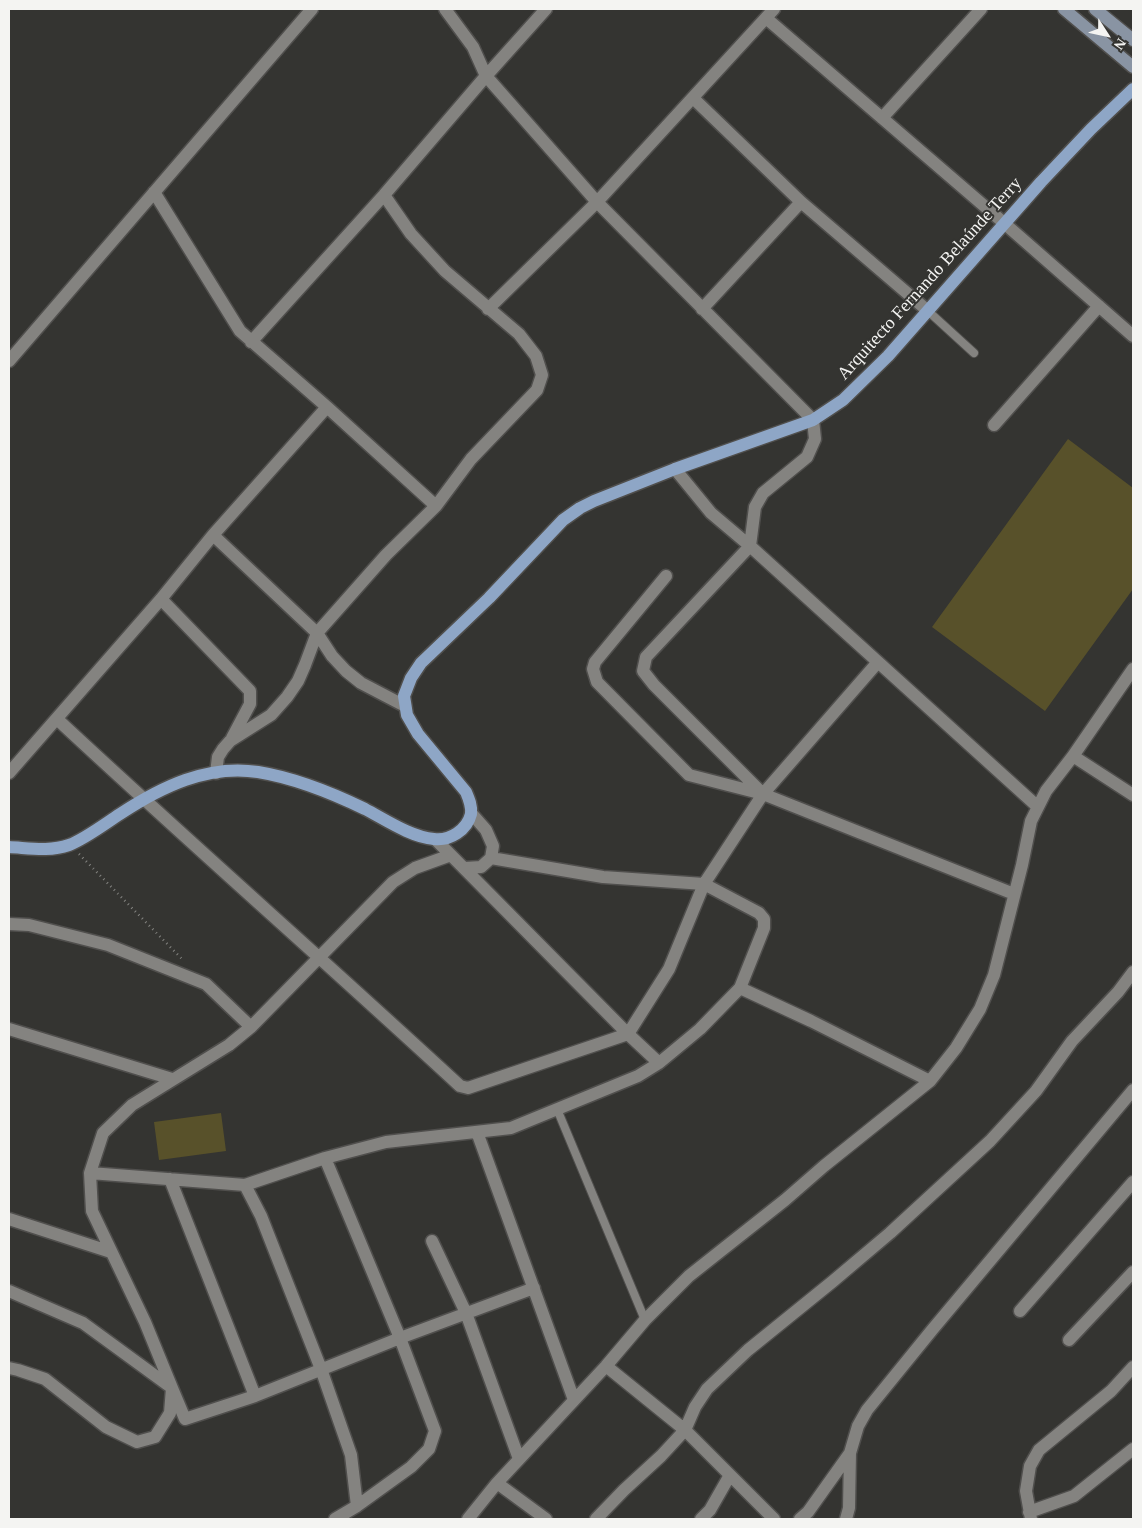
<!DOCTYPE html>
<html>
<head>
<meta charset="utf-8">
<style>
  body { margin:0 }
  #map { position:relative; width:1142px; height:1528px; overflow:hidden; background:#343431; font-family:"Times New Roman",serif }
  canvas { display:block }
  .frame { position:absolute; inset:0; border:10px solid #f4f4f2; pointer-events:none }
  .north { position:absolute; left:1082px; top:10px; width:50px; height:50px; -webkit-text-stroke:4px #343431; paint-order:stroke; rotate:125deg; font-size:14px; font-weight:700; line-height:20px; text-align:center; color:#f4f4f2 }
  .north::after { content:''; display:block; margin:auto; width:18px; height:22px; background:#f4f4f2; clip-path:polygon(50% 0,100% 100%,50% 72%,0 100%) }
</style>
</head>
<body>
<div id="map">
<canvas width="1142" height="1528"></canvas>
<div class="frame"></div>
<div class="north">N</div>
</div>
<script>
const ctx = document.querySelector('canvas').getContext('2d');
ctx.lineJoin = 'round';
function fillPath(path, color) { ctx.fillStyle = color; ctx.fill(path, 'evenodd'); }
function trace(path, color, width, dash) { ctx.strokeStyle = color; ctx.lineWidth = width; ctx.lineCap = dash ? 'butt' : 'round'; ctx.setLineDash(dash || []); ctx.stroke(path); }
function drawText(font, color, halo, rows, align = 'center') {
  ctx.font = font + ' "Times New Roman",serif'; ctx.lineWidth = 4; ctx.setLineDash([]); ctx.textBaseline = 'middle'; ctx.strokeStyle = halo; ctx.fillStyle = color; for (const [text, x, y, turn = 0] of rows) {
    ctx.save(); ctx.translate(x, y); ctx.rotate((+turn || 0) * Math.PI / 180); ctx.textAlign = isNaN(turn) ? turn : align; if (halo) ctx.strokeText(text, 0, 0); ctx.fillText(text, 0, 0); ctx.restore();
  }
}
const green = new Path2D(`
  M1068,439l65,49v101l-88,122 -113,-84z
  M221,1113l5,38 -67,9 -5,-38z`);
const path = new Path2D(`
  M79,854l103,105`);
const lane = new Path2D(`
  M928,311l46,42
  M557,1109l88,211`);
const street = new Path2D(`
  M445,9l28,38 13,29 111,126 216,218 2,19 -8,18 -44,36 -8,14 -5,39 -104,111 -3,14 11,14 109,109 251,100
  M766,18l238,205 129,113
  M693,98l108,104 127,109
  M882,118l99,-109
  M154,192l86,139 87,76 109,99
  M488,309l109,-107 177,-193
  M702,309l99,-107
  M251,342l133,-147 102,-119 60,-67
  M9,361l303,-352
  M994,425l105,-119
  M675,469l36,44 39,33 288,261
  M213,535l104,98 15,23 14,15 15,12 44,23
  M666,576l-71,86 -2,7 4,13 92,93 74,19
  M161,599l89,92v13l-18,34
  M57,719c133,124 270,244 403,367l8,2 160,-54 41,-65 35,-85 59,-90 115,-132
  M1073,756l60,39
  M9,773l152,-174 52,-64 114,-128
  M216,773l2,-16 5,-8 7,-8 41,-26 16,-18 11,-16 7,-16 12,-32 69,-78 50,-49 35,-47 66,-69 5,-15 -6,-19 -17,-22 -74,-63 -34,-37 -27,-39
  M471,813l15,17 7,16 -2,12
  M436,840l192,194 31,29
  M9,924l20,1 79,20 98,39 45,43
  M740,988l71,33 119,60
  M9,1029l163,50
  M477,1132l97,268
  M325,1158l75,180 35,93 -6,18 -18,18 -54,39
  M90,1173l155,12 80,-27 61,-16 125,-14 127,-52 21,-13 41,-34 40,-41 24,-60v-9l-5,-6 -55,-29 -101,-7 -112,-19 -10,9 -16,1
  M170,1179l85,217 145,-58 134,-50
  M245,1185l16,31 60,153 30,86 6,51 -22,13
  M9,1219l102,33
  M432,1241l34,72 53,146
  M9,1291l74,32 89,65 13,31 70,-23
  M1020,1311l113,-129
  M1069,1340l64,-68
  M606,1366l79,64 89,89
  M9,1368l9,2 27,9 61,48 31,15 18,-5 15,-24 2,-25 -27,-66 -53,-111 -2,-38 13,-40 29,-28 97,-60 22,-18 142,-145 22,-14 36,-13
  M497,1483l49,36
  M1029,1512l45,-16 59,-47
  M468,1519l29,-36 109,-117 39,-46 44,-44 96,-76 39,-34 106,-85 26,-33 24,-39 14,-34 28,-110 9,-44 15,-30 27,-35 60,-87
  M596,1519l28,-29 37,-34 24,-26 10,-23 12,-18 41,-39 84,-68 58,-49 100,-92 46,-50 36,-50 46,-49 15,-20
  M701,1519l9,-9 20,-35
  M800,1519l8,-7 42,-59
  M846,1519l3,-11 1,-55 8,-27 9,-16 65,-80 201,-240
  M1031,1519l-5,-28 4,-25 9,-16 72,-59 22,-24`);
const secondary = new Path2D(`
  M1064,9l69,58
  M1095,9l38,31`);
const primary = new Path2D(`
  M9,847c20,1 40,5 60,-2 16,-6 37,-22 51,-31 41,-27 88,-50 138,-42 37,6 74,21 107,37 21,11 46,28 69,30 16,2 33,-9 37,-25 1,-8 -2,-15 -5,-22l-48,-58 -11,-19 -3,-19 7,-18 10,-15 68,-65 74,-78 17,-12 14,-7 81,-32 138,-49 30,-20 45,-44 153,-174 50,-53 42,-40`);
const streetNames = [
  ["Arquitecto Fernando Belaúnde Terry",930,279,-48]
];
fillPath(green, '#58512a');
trace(lane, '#504f4d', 10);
trace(street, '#504f4d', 15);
trace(secondary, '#504f4d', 15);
trace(primary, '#504f4d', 15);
trace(path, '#848481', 2.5, [1, 4]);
trace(lane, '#848380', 8);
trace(street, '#848380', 12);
trace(secondary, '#8994a3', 12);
trace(primary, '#8ea6c6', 12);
drawText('18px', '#f4f4f2', '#343431', streetNames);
</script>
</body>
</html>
